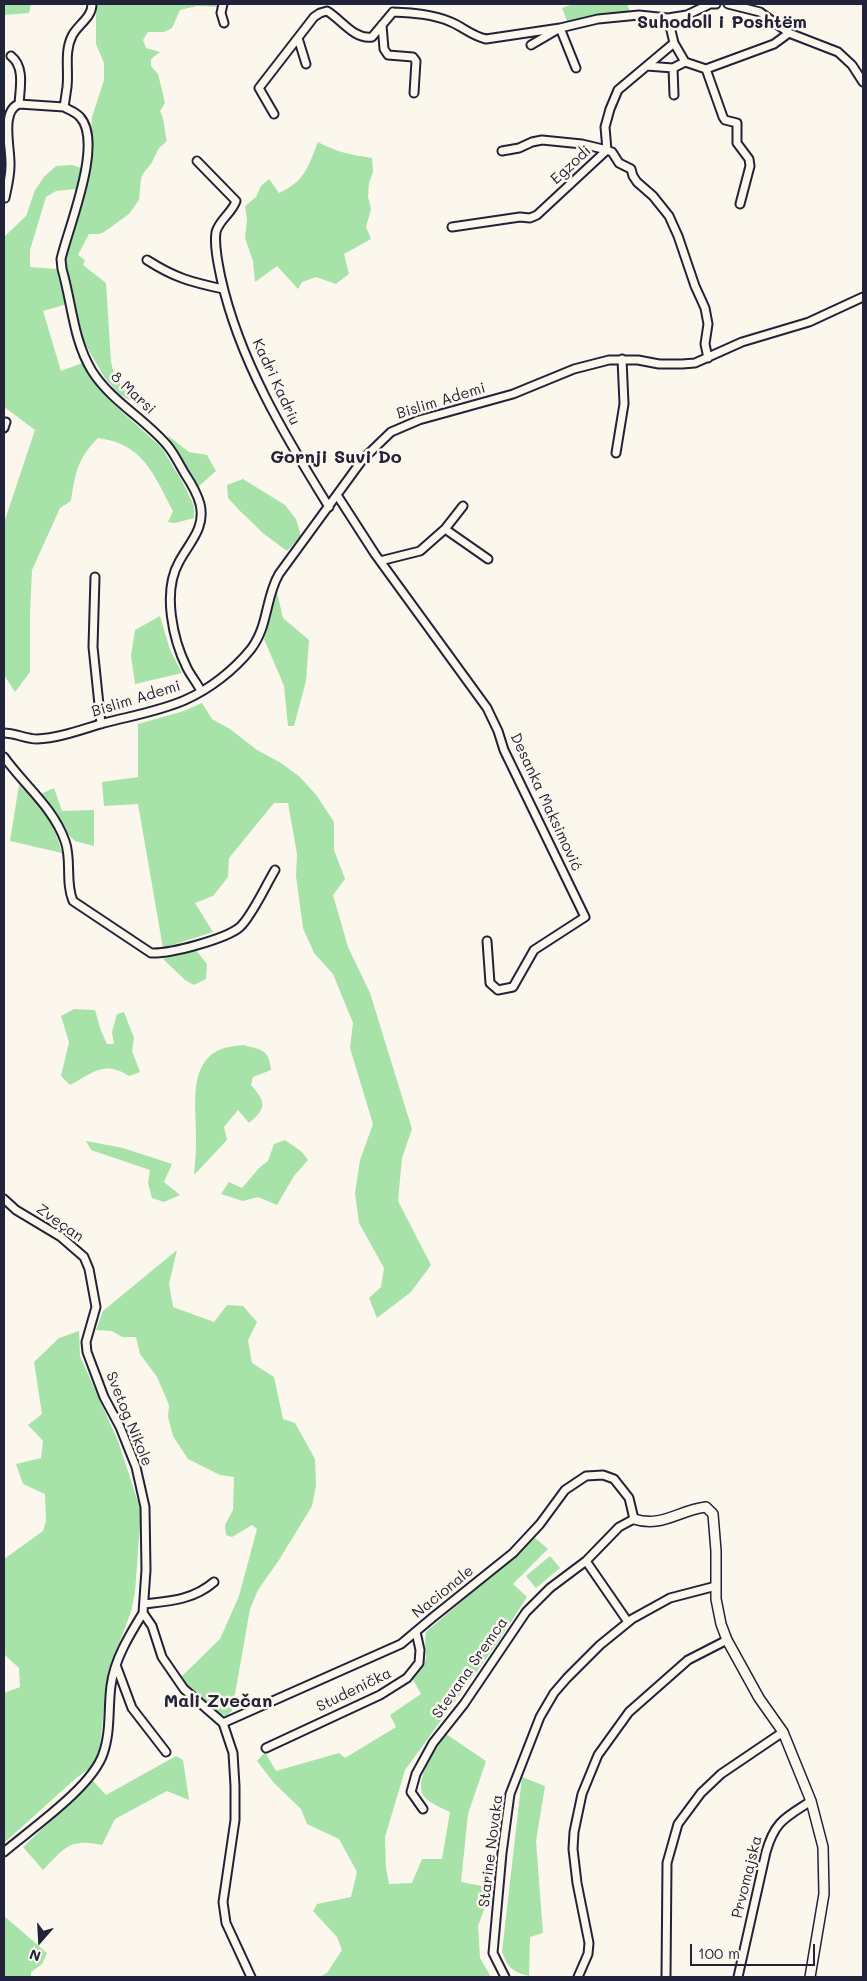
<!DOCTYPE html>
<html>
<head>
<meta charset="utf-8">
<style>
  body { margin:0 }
  #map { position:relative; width:867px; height:1981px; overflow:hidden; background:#fbf7ec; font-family:Mali,sans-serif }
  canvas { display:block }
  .frame { position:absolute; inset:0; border:5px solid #22223b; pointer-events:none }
  .north { position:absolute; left:15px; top:1916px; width:50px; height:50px; -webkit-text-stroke:4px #fbf7ec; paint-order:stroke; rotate:199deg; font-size:14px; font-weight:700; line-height:20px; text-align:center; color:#22223b }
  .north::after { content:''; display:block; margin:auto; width:18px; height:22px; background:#22223b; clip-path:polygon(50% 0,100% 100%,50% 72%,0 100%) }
  .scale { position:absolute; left:690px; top:1944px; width:125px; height:22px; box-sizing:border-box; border:2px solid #22223b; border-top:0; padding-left:6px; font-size:15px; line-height:18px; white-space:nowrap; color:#22223b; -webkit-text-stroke:4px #fbf7ec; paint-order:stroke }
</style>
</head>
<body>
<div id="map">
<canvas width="867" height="1981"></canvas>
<div class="frame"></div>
<div class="north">N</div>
<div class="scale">100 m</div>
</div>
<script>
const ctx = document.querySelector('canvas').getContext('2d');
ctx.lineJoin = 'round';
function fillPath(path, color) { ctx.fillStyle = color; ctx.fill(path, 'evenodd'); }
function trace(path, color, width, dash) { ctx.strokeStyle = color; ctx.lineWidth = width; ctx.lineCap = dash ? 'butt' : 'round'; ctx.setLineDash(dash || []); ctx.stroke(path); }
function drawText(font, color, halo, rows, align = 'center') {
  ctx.font = font + ' Mali,sans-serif'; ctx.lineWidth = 5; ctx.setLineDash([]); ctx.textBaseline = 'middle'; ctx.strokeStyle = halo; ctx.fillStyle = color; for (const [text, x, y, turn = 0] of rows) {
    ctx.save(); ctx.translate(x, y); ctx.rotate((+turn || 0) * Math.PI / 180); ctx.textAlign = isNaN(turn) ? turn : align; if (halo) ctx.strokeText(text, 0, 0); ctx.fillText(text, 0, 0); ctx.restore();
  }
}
const green = new Path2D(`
  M4,4h27l-2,9 -25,2z
  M96,4h127l-3,3 -23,-1 -17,4 -8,18 -8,4h-16l-5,8 3,8 14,4 -9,7v7l7,8 7,29 -5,8c5,9 4,20 7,30l-8,7 -8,16 -6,7 -4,7 -2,22 -10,14 -25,18 -5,2h-10l-11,21 7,5 -2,5 23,18 5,78 3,14 17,26 -12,-7 -14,-16 -21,-36 -20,-84 18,-58 6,-29 4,-54 12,-37v-17l-8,-19z
  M573,4h54l3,7 -59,20 -9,-23z
  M318,142c18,10 34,13 54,16l1,14 -4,11 -1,14 3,12 -5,18 5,12 -27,15 5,20 -13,10 -20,-7 -14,5 -4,7 -21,-23 -22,16 -2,-21 -8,-23 2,-18 -2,-14 11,-9 5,-11 8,-7 10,14c26,-12 29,-26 39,-51z
  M72,165l9,3 -5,21 -20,2 -10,6 -16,53v17l26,2 11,35 -24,7 18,60 24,-9 22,36 55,50 21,35 11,23v12l-19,5 -7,-1 5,-11c-20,-37 -29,-67 -75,-73 -20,20 -23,35 -27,63l-11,7 -28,62 -2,46v56l-15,20 -11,-17v-152l31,-93 -31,-23v-170l22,-21 9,-26 9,-13 12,-11z
  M167,435l22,17 18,3 9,16 -18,16z
  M243,479l42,26 11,14 5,17 -14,15 -23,-17 -25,-24 -11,-12 -1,-13z
  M276,588l7,30 26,22 -3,41 -12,45h-6l-4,-40 -20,-47 7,-21z
  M160,616l10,34 12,23 -47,11 -4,-28 4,-26z
  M202,703l10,16 18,10 27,21 24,13 19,14 17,19 17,26v28l11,29 -12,16 15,52 22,46 42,136 -10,29 -4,43 33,64 -20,27 -34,26 -8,-20 12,-11 3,-19 -25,-45 -4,-30 5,-33 13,-36 -23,-76 3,-25 -20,-49 -19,-21 -11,-25 -7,-52 1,-22 -9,-51h-14l-45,55 -1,19 -15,19 -18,7 18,29 -50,16 -25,-144 -34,2 -2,-24 36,-5v-53l46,-13z
  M19,785c22,24 35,36 43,68l-52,-12z
  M54,788l8,23 32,-1v36l-19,-5 -6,-6 -28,-41z
  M195,949l12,15 -1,15 -12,6 -9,-5 -22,-21z
  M74,1009l21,1 6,21 6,13h7l-2,-12 5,-18 7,-2 10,26 -2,13 8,21 -11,4c-25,-16 -36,-3 -59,9l-9,-9 8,-34 -8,-26z
  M243,1045c19,5 26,4 28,25l-18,7 -2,8c15,17 16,23 -2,38l-11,-13 -14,17 3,13 -33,35c1,-11 2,-23 2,-34 1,-28 -9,-74 21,-90 7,-4 18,-5 26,-6z
  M285,1140l17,12 6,8 -14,16 -17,29 -19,-8 -15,4 -22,-7 8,-12 13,6 18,-21 8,-6 6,-17z
  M86,1141l37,7 49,16 -8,18 16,13 -16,7 -12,-4 -4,-15 2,-13 -59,-20z
  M177,1250l-8,34 4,23 41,15 13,-17 16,1 14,16 -9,18 4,23 22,14 9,42 12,4 20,36 1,27 -4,20 -33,54 -21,30 -8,19 -18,102 -6,5 -8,-3 -38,-35 40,-39 19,-43 18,-67 -5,-4 -20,12 -6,-2 -1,-10 8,-15 1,-33 -14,-2 -32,-16 -15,-23 -5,-19 1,-12 -12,-28 -17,-23 -4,-17h-14l-10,-6 -16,-1 7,-19z
  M79,1331l1,25 38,85 23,70 -6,81 -4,20 -23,60 -8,73 -6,20 -19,14 -71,64v-150l16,-6 -1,-19 -15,-14v-95l39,-28 3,-10 -1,-27 -22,-10 -7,-20 25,-6 2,-17 -15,-16 14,-11 -8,-52 25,-24z
  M535,1538l13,11 -35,35 14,13 -29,45 -93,128 -20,67 1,31 3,16 23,-1 10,-24h20l8,-47c-8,-4 -22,-9 -27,-17 -9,-17 14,-47 23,-61l40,27 -18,53 -7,68 31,6 -14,38 2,32 11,19h-172l8,-4 15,-23 -5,-13 -24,-26 4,-7 34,-7 6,-25 -18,-33 -32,-15 -6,-15 -27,-26 -17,-22 8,-9 11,19 63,-18 6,5 51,-31 -6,-12 31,-21 -9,-16c23,-21 10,-22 14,-46z
  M550,1556l10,12 -24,20 -10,-12z
  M176,1756l7,4 6,40 -22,-9 -52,28 -13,26c-33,-7 -37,3 -59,25l-20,-23 70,-66 13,14z
  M522,1777l23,9 -9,55 7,92 -13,4 -1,39c-16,-4 -21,-8 -27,-24z
  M4,1916l43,37 -5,11 -11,8v5h-27z`);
const street = new Path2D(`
  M223,4l-2,9 3,10
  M728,4l32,8 29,21 49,19 14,13 11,17
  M393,12c20,1 40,2 58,10 12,5 21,14 35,17l74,-11 16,40
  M668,18l6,25 11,19 21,7 68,-25 15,-11
  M382,25l2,24 4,6 25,2 3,4 -2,32
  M298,38l8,26
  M674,43l-56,47 -8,19 -5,18 2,23 5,2 7,11 12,6 2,7 4,6 16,14 16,20 9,20 17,50 10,22 3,16 -3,20 3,14
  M531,45l29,-17 38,-9 41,-4 29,3 19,-3 23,-11h6
  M11,56c14,11 9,32 8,48
  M647,66l26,2 12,-6
  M673,68l1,27
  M706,69l17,48 2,3 12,3v20l12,16 1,7 -10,38
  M64,107c5,3 12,5 16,10 24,26 -12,111 -19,142l1,10c10,34 11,71 30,102 19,30 52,47 75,74 7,8 12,19 18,29 6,9 12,19 15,30 6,24 -11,39 -21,58 -17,30 -6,78 8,106 4,8 10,15 14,23
  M274,114l-15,-26 55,-71 6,-4 7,-2c14,8 27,29 45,26l21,-25
  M197,161l39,40c-4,12 -17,19 -20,31 -2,14 2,32 5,46 18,82 64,158 108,229
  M5,198c2,-10 5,-21 5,-32 1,-17 -10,-55 9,-62l45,3c1,-6 2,-13 3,-20 2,-17 -3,-35 5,-51 6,-12 20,-18 20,-32
  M452,227l68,-10 10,1 7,-3 70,-65 -25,-6 -40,-4 -10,2 -13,6 -17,3
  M147,260c28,18 44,22 76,29
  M4,428l2,-6
  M616,453l8,-49 -2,-45
  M337,495l38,59 112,154 11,23 6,19 81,167 -51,33 -21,37 -15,3 -8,-7 -3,-42
  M445,529l43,30
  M380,561l40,-10 25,-22 18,-23
  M95,577l-2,70 8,77
  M4,733c11,0 22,6 33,6 23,-1 46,-10 67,-16 27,-7 56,-12 81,-23 25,-11 49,-30 66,-51 18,-24 14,-51 28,-75l84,-115 28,-27 28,-12 94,-26 61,-25 35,-9h29l21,4h23l13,-1 47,-21 67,-20 54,-25
  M4,757c20,28 49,50 61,84 7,19 0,41 8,60l78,52c19,1 75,-14 89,-26 12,-11 26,-42 35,-57
  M4,1199l12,11 45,27 23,20 5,12 7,38 -10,35 1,10 17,45 16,30 16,40 9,40 1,63 -3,43 9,13 10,31 22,32 39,34
  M586,1561l42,61
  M144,1604c26,-3 49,-4 70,-22
  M116,1665l16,43 34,44
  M223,1723l178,-79 31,-26 81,-65 27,-29 25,-34 21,-14 17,-1 11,4 15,19 5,21 -15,8 -33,34 -36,27 -24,24 -62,92 -31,39 -17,31 -5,18 12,17
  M223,1723l10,30 2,33v34l-12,82 3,21 25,54
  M266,1748l114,-53 27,-17 12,-15 1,-13 -4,-18
  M4,1852c27,-23 88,-65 99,-98 8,-22 5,-46 8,-68 3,-26 19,-52 32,-73
  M505,1977l-12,-24 9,-100 8,-59 30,-77 14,-24 13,-15 33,-33 32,-26 38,-21 46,-12
  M578,1977l10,-23 1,-11 -12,-60 -4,-34 1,-17 8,-38 16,-39 31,-43 59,-52 39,-20
  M666,1977l1,-114 11,-39 23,-31 20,-19 62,-42
  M738,1977l28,-125c9,-31 19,-34 45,-51`);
const secondary = new Path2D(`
  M634,1519c28,9 45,-9 72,-12l7,7 3,37v48l5,25 6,16 32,58 24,34 28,69 12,46 1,47 -14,83`);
const streetNames = [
  ["Egzodi",571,165,-43],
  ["Kadri Kadriu",276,382,65],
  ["8 Marsi",133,393,43],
  ["Bislim Ademi",441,401,-17],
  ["Bislim Ademi",136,699,-17],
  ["Desanka Maksimović",546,802,65],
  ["Zveçan",60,1223,35],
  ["Svetog Nikole",129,1419,68],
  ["Nacionale",443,1592,-39],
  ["Stevana Sremca",470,1668,-55],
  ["Studenička",354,1690,-26],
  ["Starine Novaka",491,1851,-83],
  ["Prvomajska",747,1877,-76]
];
const quarterNames = [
  ["Suhodoll i Poshtëm",722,22],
  ["Gornji Suvi Do",336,457],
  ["Mali Zvečan",218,1701]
];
fillPath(green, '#a7e2a8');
trace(street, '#22223b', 11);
trace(secondary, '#22223b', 12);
trace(street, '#fbf7ec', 7);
trace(secondary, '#fbf7ec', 9);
drawText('15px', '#22223b', '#fbf7ec', streetNames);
drawText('bold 18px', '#22223b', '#fbf7ec', quarterNames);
</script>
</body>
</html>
